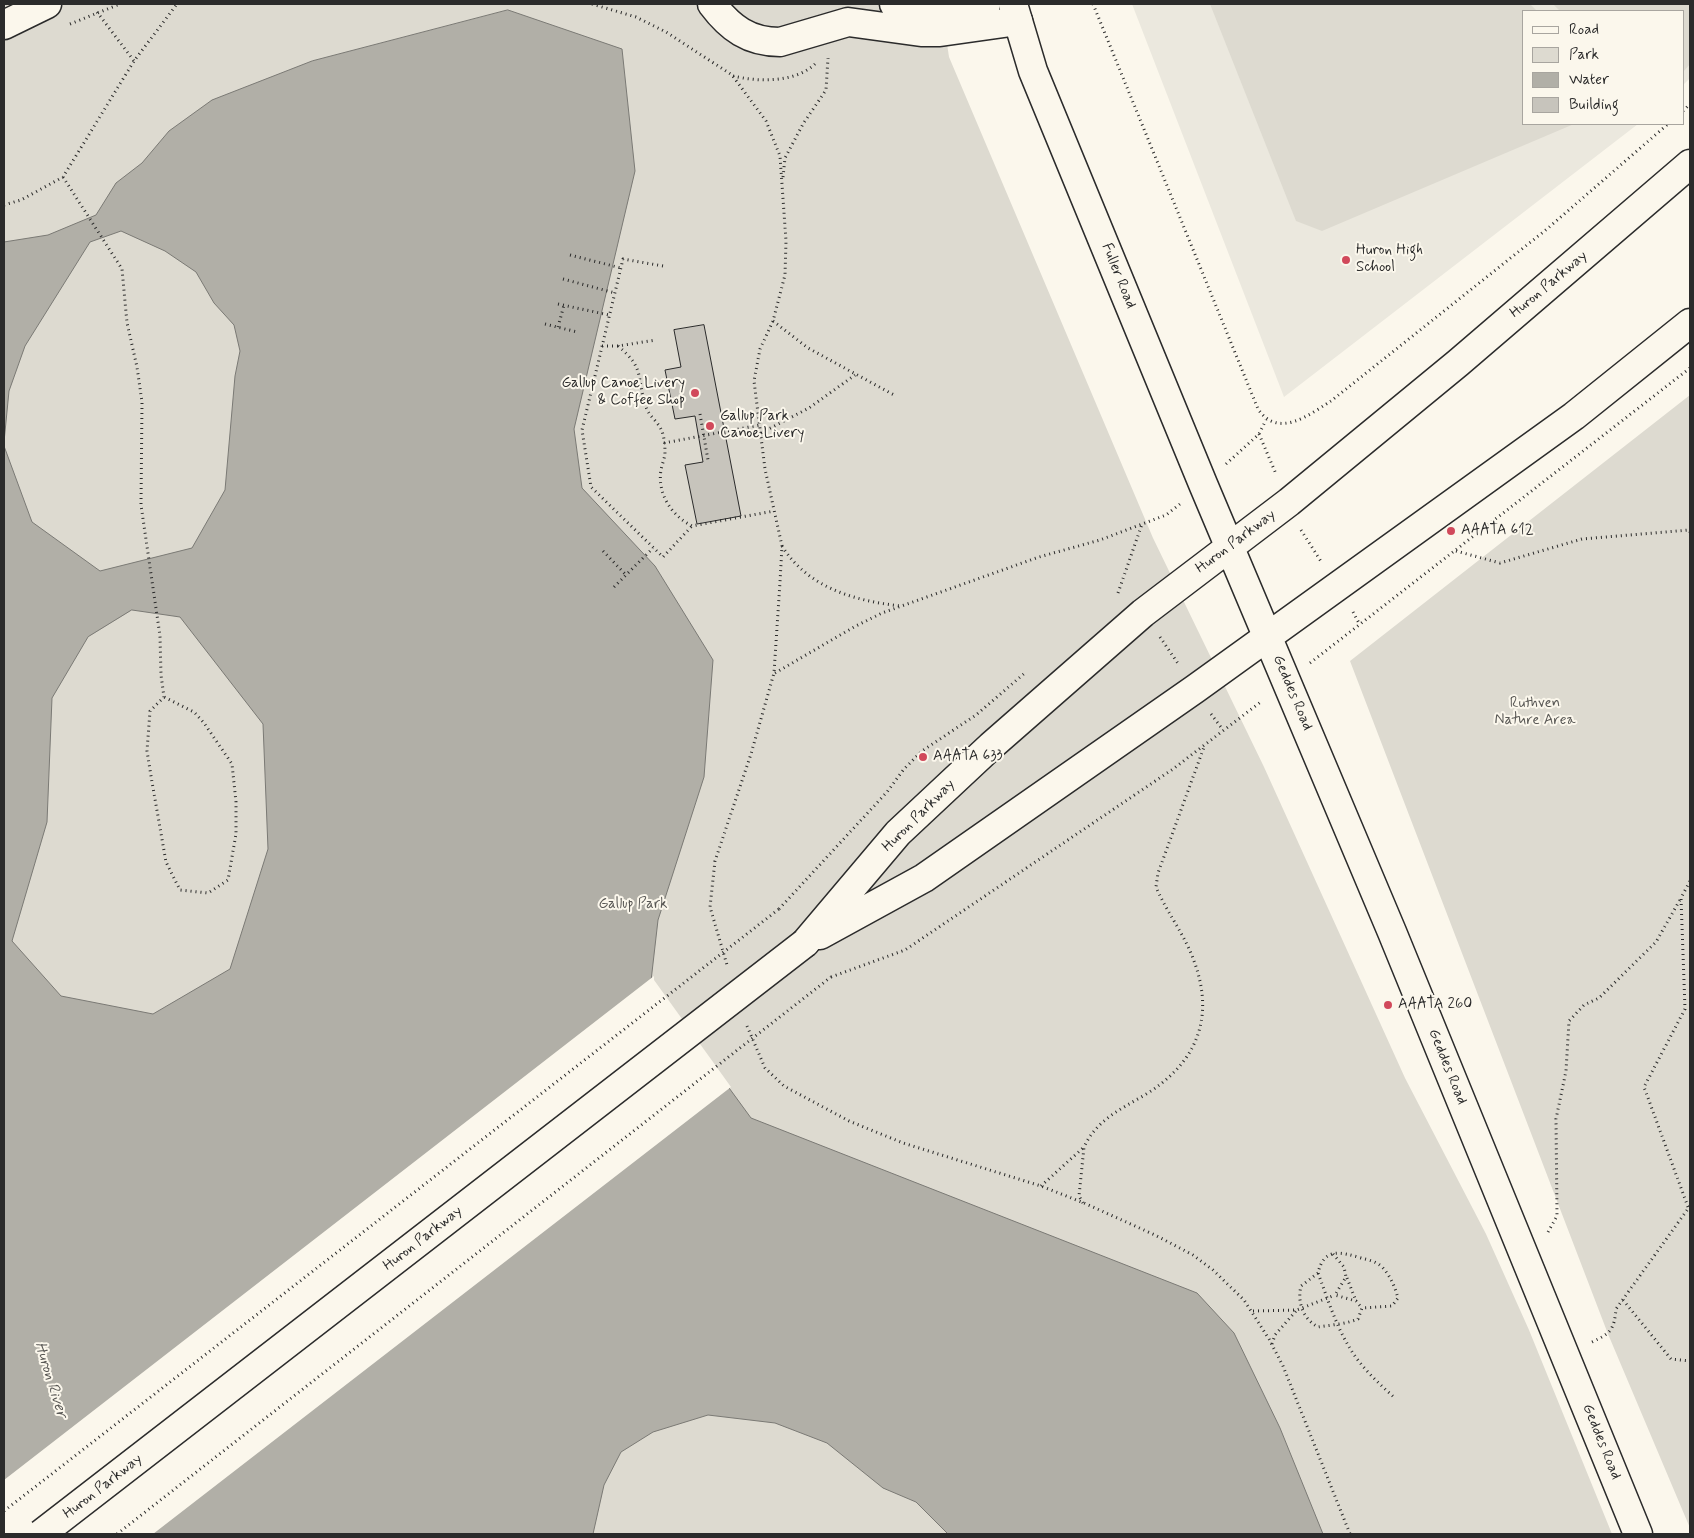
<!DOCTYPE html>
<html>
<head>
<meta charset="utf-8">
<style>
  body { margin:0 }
  #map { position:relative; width:1694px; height:1538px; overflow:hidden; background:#fbf7ec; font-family:Mynerve,sans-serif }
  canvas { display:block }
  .frame { position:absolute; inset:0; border:5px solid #2b2b2b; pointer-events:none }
  .legend { position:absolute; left:1522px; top:10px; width:162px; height:115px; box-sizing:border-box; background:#fbf7ec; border:1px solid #a8a59f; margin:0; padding:6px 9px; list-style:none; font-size:15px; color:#2b2b2b }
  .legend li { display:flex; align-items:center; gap:10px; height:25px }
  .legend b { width:25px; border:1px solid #a8a59f }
</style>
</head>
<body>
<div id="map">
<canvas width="1694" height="1538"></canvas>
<div class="frame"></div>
<ul class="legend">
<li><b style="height:6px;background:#fbf7ec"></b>Road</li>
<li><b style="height:14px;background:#dddad0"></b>Park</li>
<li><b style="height:14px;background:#b1afa7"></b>Water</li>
<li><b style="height:14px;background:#c7c4bc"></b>Building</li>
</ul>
</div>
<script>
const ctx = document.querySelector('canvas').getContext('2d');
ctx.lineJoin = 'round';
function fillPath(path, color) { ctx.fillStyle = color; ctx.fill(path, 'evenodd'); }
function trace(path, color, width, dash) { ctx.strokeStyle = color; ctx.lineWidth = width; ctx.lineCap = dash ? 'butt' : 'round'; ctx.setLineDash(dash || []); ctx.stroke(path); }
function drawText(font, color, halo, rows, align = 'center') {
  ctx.font = font + ' Mynerve,sans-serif'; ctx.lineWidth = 4; ctx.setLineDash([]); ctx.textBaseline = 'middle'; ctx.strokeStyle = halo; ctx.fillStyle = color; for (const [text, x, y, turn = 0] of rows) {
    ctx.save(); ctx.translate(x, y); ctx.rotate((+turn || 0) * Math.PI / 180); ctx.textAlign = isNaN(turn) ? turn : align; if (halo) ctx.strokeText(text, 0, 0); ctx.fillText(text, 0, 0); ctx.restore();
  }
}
const built = new Path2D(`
  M1132,4h558v74l-7,7v-74h-160v113h115l-354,273z`);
const green = new Path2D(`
  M4,4h937l8,53 204,481 111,229 141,311 81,156 43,96 83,204h-1608z
  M1210,4h320l7,7h-14v113h51l-252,107 -26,-10z
  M1553,4h137v60l-7,8v-61h-123z
  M1690,395v1133l-82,-194 -258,-673z`);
const water = new Path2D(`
  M508,10l114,39 13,122 -61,258 8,59 73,78 58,94 -9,117 -46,143 -7,61 100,137 446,175 37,40 46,95 43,106h-375l-32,-32 -33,-14 -56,-45 -52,-20 -67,-8 -55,17 -32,20 -17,33 -11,49h-589v-1088l28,76 68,49 92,-23 33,-58 10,-114 5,-25 -6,-26 -20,-22 -18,-31 -31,-21 -44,-20 -31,11 -65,104 -16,45 -5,51v-200l44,-7 48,-20 20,-32 26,-20 27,-32 43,-31 100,-39zM132,610l48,7 83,107 5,125 -38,120 -77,45 -92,-18 -49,-55 35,-119 5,-124 36,-61z`);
const pier = new Path2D(`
  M654,976v4l77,107 -578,447h-149v-54z`);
const building = new Path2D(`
  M704,325l37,191 -44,8 -12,-59 18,-3 -8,-46 -20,3 -10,-49 16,-3 -7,-37z`);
const path = new Path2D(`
  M592,4l44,13 30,15 66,43 34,46 14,35 6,85 -1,34 -12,46 -13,28 -6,32 11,88 17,77 -2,36 -6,91 -23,81 -36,107 -5,46 17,58
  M1093,4l165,405c20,30 51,6 73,-8l216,-172 121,-105
  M97,12l37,49
  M70,24l50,-20
  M733,76c25,6 62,7 82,-12
  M1683,111l7,-7
  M63,177l59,92 5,54 10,44 5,35 -1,103 19,131 1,39 3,22 -14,14 -3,40 5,31 14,80 14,28 28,3 20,-13 8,-46v-32l-4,-38 -28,-41 -10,-11 -30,-15
  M783,177l2,-19 18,-34 23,-34 2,-32
  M4,205l17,-5 42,-23 71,-116 43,-57
  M570,255l51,13
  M663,266l-40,-7 -41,171 9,57 72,70 29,-31
  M563,279l52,14
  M558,304l51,11
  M773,321l35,27 86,47
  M545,324l32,8
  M558,327l6,-22
  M602,346h16l38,-6
  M618,346c28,23 18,32 28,61 3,9 11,14 15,22 3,6 4,16 4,23 0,6 -3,12 -4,18 -4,24 11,46 31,56l82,-15
  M700,414l8,46
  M761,433l48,-25 46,-33
  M1259,434l17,40
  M664,443l96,-18
  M1226,464l33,-30 7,-14
  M1301,530l21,33
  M782,546c26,42 73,55 119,60
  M603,551l23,24
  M1456,551l44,12 82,-24 107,-9 1,2
  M614,587l39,-39
  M1118,593l24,-69
  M1353,612l7,13
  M1160,637l19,28
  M1310,663l380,-295
  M775,673l79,-46 28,-14 157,-56 61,-17 66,-25 14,-11
  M1211,714l12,16
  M779,909l108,-117 17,-23 18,-18 54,-36 50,-43
  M831,977l74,-27 268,-181 89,-68
  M747,1026l18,42 19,18 65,35 54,22 138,43 43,17 71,32 38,20 20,15 31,30 25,39 14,27 67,168
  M1041,1186l43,-39
  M1083,1203l-4,-7 5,-49c12,-26 35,-37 59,-51 52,-31 73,-76 51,-135 -9,-26 -27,-48 -38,-74l2,-14 46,-126
  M1688,1207l-44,-120 41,-78 -4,-111 9,-17
  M1548,1232l9,-16 -1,-97 10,-48 3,-50 15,-16 15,-7 57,-56 25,-44
  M1333,1254l11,13 2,10 -11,18 21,6 6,7
  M1318,1273l-17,13c-4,16 2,33 17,41 13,-2 28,-3 40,-8l4,-11 30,-2 6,-8c-3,-11 -8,-23 -16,-31 -6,-6 -14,-7 -21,-9 -20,-6 -37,-11 -43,15 9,24 17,50 30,72 11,20 30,38 47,53
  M1347,1278l9,23
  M1623,1300l48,59 19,2
  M1253,1311l44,-1 38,-15
  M1592,1342c19,-9 22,-12 24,-33l74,-103
  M1272,1344l3,-9 21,-24`);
const minor = new Path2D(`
  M712,4c18,24 37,38 68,38l68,-20 73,10h19l78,-11
  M894,4l39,7 53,-7
  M4,25l43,-21`);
const major = new Path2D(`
  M1013,4l20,67 170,413 189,448 246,602
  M820,935l104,-57 271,-189 379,-273 116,-93
  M805,943l93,-110 93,-87 152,-133 146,-111 169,-139 232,-199`);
const pathBridge = new Path2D(`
  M4,1511l775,-602
  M117,1534l714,-557`);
const majorBridge = new Path2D(`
  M41,1534l764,-591`);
const markers = [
  [1346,260,5,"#d1495b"],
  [695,393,5,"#d1495b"],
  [710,426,5,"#d1495b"],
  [1451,531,5,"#d1495b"],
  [923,757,5,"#d1495b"],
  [1388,1005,5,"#d1495b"]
];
const poiNames = [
  ["Huron High",1356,251],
  ["School",1356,268],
  ["Gallup Canoe Livery",685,384,"right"],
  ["& Coffee Shop",685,401,"right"],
  ["Gallup Park",720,417],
  ["Canoe Livery",720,434],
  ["AAATA 612",1461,531],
  ["AAATA 633",933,757],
  ["AAATA 260",1398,1005]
];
const streetNames = [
  ["Fuller Road",1118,276,68],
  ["Huron Parkway",1549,285,-40],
  ["Huron Parkway",1236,542,-37],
  ["Geddes Road",1292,693,67],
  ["Huron Parkway",919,816,-45],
  ["Geddes Road",1447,1067,68],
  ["Huron Parkway",423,1239,-38],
  ["Geddes Road",1601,1442,68],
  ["Huron Parkway",103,1487,-38]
];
const parkNames = [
  ["Ruthven",1535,704],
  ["Nature Area",1535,721],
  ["Gallup Park",633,905]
];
const waterNames = [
  ["Huron River",50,1380,73]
];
fillPath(built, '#ebe8de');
fillPath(green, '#dddad0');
fillPath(water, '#b1afa7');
trace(water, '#7b7a75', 1);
fillPath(pier, '#fbf7ec');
fillPath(building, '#c7c4bc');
trace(building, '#2b2b2b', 1);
trace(minor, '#2b2b2b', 31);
trace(major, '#2b2b2b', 31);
trace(path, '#2b2b2b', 3, [1, 4]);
trace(minor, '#fbf7ec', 28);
trace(major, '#fbf7ec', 28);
trace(majorBridge, '#2b2b2b', 31, []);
trace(pathBridge, '#2b2b2b', 3, [1, 4]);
trace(majorBridge, '#fbf7ec', 28);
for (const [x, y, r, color] of markers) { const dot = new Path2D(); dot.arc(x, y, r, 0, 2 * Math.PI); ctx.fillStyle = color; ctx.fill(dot); trace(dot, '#fbf7ec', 2); }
drawText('15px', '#2b2b2b', '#fbf7ec', poiNames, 'left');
drawText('15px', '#2b2b2b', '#fbf7ec', streetNames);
drawText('15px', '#585754', '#fbf7ec', parkNames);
drawText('italic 16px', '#5a5956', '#fbf7ec', waterNames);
</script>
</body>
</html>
